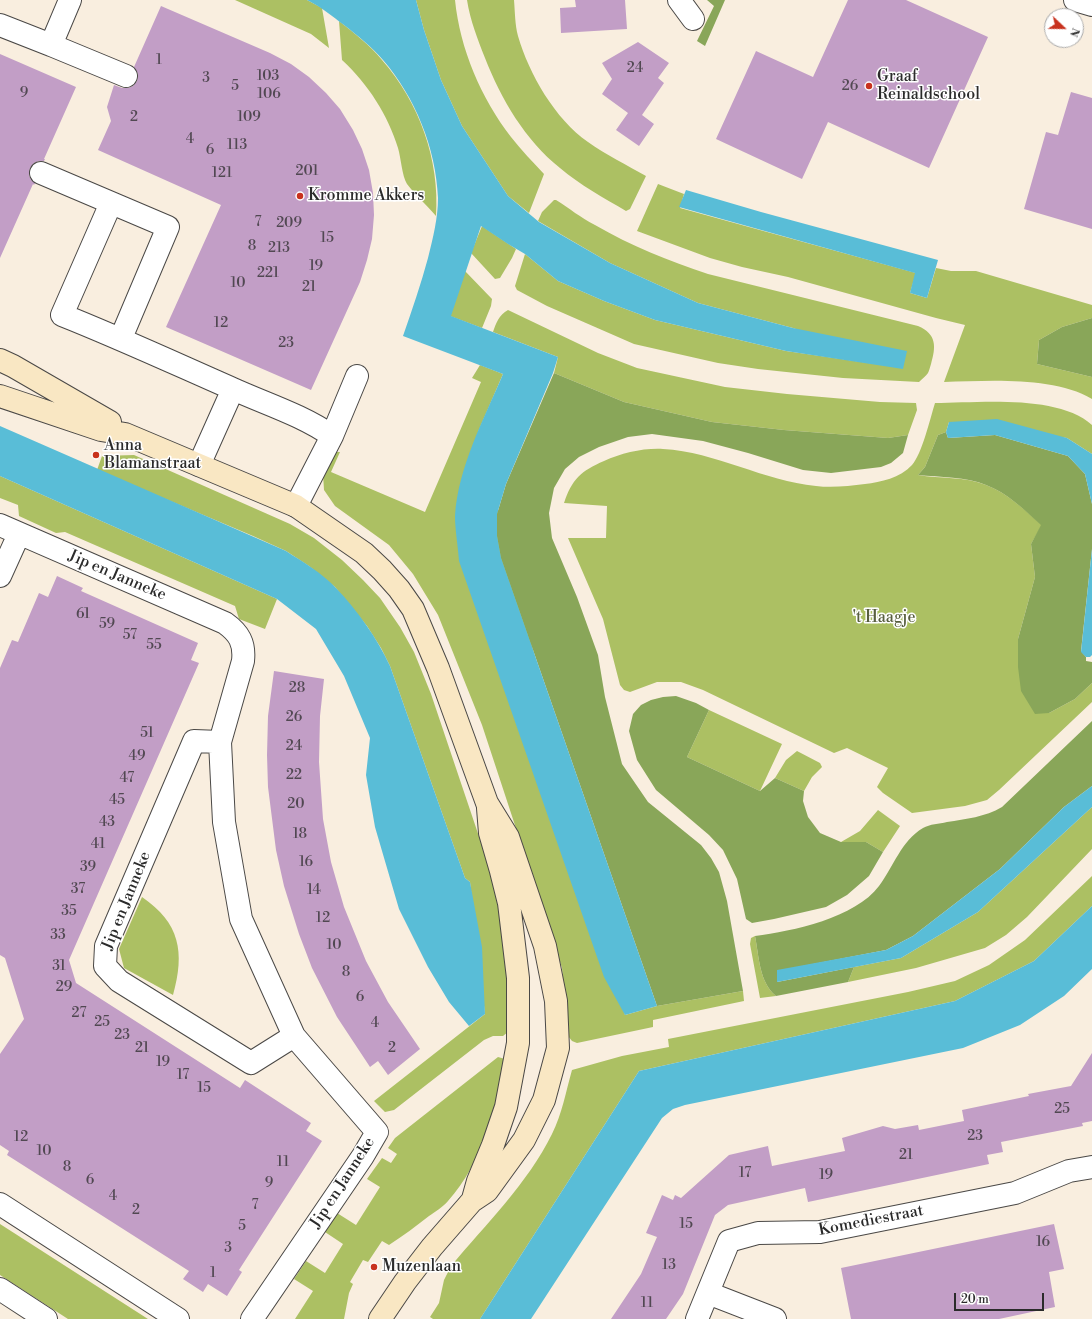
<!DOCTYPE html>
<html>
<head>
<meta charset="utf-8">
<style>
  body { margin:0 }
  #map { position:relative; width:1092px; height:1319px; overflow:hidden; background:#f9eedf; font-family:"Libre Bodoni",serif }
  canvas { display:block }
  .north { position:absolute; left:1044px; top:8px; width:40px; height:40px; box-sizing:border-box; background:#fff; border:1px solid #aaa; border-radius:50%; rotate:112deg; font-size:11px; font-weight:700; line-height:16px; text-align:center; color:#2b2b2b }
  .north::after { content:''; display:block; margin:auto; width:14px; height:18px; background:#c8321e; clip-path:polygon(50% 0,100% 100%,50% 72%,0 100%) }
  .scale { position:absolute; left:954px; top:1293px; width:90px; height:18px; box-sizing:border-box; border:2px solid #2b2b2b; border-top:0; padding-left:5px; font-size:12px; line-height:14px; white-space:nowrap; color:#2b2b2b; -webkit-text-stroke:3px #fff; paint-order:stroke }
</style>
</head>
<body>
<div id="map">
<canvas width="1092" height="1319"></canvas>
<div class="north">N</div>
<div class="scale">20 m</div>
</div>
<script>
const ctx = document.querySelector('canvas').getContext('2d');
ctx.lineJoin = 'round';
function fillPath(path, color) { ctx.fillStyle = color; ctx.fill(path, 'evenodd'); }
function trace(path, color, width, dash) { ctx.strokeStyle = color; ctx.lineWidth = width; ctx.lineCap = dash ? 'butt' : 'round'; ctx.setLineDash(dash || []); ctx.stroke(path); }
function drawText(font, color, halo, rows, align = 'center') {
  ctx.font = font + ' "Libre Bodoni",serif'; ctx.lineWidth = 3; ctx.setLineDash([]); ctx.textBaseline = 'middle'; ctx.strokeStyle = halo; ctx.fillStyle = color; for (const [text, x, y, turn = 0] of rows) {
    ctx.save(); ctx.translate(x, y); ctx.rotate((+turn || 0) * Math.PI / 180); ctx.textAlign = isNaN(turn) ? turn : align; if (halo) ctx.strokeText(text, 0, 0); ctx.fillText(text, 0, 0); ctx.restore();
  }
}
const green = new Path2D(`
  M235,0h72l15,8 7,40 -18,-14z
  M416,0h39c5,49 26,98 56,137 10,13 22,25 33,37l-15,39 -21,-17 -46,-70 -21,-46 -17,-50z
  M467,0h47c1,12 1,25 4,36 11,38 37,83 70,106 18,13 39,23 58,34l-16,33 -4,2c-22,-13 -46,-26 -66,-43 -35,-28 -59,-69 -75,-110 -7,-18 -15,-38 -18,-58z
  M339,21c15,12 31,24 43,39 37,42 58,100 54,156 -9,-11 -21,-21 -29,-32 -5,-8 -6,-26 -9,-36 -10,-33 -30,-64 -56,-88z
  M658,184l26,10 -4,14 236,65 -6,20 17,5 9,-30 15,3h25l116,34v13l-30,9 -23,13 -2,24 55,13v22c-39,-23 -104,-18 -148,-17l21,-57 -29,-7 -148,-41 -46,-10 -32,-9 -73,-27z
  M554,200h2c13,8 25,18 39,25 36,21 74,36 113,49l210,52c19,8 18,21 13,38 -1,3 -2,7 -3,9 -2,3 -6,6 -9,9l-76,-4 -85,-9 -40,-6 -84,-19 -87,-38 -30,-16 -2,-4 10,-32 33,27 46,20 51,19 131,31 117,17 -110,-40 -95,-25 -88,-40 -72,-42 4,-9z
  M482,226l34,23 -4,9 -12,20 -5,1 -24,-26z
  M465,271l27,28 -1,7 -9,22 -32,-12z
  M508,310l90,43 39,15 88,19 62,7 93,8 36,1 1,7 -9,25 -20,3 -104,-8 -72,-8 -88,-20 -70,-29 4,-16 -65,-25c3,-9 6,-17 15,-22z
  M480,365l23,9 -25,58 147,583 32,-9 86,-15 1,10 -91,19v7l-76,16 -5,-2 -4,-5 -6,-68 -80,-243 -44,-110 -25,-41 -24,-29 -54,-39 -11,-16 -1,-16 10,-22h7l-9,20 94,40 56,-130 -9,-4z
  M935,403c43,0 123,-9 157,22v29l-25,-16 -118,-16 -3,10 -8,3 -13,32 -7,8c22,4 47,1 68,10 22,8 38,25 56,40l-11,19 4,33 -17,62 31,74 26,-14 17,-16v19l-93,88 -12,10 -22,6 -53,7 -29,-20 -6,-6 11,-19 -41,-20 -13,5 -131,-63 -22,-8h-24l-27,10 -6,-2 -4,-5 -17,-66 -35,-81h38l1,-32 -43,-3c8,-24 17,-32 40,-42 18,-8 39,-13 59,-12 53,3 101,32 153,37 16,2 33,0 49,-2 16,-2 35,-6 47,-19 10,-11 18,-46 23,-62z
  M134,455l156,69 24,14 28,22 21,20 17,18 20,29 14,25 17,42 65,193 13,74 -1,71 -5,4h-10l-9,4 -90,70 -9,2 -11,-11 111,-87 -15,-132 -5,-4 -75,-212 -9,-18 -14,-22 -32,-39 -26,-21 -23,-15 -33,-15 -156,-66 5,-14z
  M0,476l277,123 -12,30 -26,-10 -4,-13 -170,-74 -9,1 -37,-17 -1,-11 -18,-7z
  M709,710l73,34 -22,47 -73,-34z
  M797,751l23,12 2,4 -10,10 -8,14 -29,-13 11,-18z
  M1092,807v42l-65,68 -21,18 -21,13 -69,20 -68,14 6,-15 47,-9 77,-46z
  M878,810l22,16 -17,26 -17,-10h-25l19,-11z
  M1092,876v30l-58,55 -79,40 -316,70 -159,248h-47l-3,-2 9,-14 5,-23 7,-14c35,-42 77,-83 101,-132 10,-20 14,-43 20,-64l50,-14 47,-9 -1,-8 240,-47 47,-11 34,-16 36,-25z
  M142,897c38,26 43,55 31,98l-49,-27 -5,-19z
  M755,936c4,20 4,46 21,60l-16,2 -10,-54 1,-6z
  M498,1057l7,2c-10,50 -22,103 -57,142 -5,6 -13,11 -19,15 -13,10 -26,20 -40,29l-7,-4 -14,21 -5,-2 -13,22 3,2 -4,9 -5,26h-49l18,-28 -19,-12 12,-18 19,12 18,-29 -18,-12 12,-19 19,12 24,-38 -13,-8 15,-21 9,5 6,-9 -9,-6 7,-10z
  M0,1224l148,95h-80l-68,-44z`);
const forest = new Path2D(`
  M707,0h18l-20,46 -8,-5 17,-35z
  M1092,318v59l-55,-13 2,-24 23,-13z
  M554,373l70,29 88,20 72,8 104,8 20,-3 -5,18 -12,10 -10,4 -50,6 -28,-3 -55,-17 -45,-12 -51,-7 -24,3 -29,10 -20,10 -14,12 -11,19 -5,25 3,25 25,59 21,58 7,42 17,67 26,38 53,43 10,13 8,14 8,29 16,90 -86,15 -156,-448 -4,-22v-22l9,-30z
  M946,432l2,6 47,-3 73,21 17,18 7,30v45l-11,102 5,6v4l6,1v21l-17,16 -26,14 -14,1 -14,-23 -3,-24v-28l17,-62 -4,-33 10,-19c-17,-15 -33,-32 -55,-40 -19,-8 -47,-8 -68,-10l7,-8 13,-32z
  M676,696l20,7 13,7 -22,47 73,34 15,-13 29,13 -1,10 5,16 12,16 21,9h25l17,10 -14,24 -22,19 -21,12 -52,12 -22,4 -6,-4 -9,-40 -14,-29 -14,-15 -53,-45 -19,-30 -8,-29 4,-17 8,-9 10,-5 12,-3z
  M1092,721v65l-28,21 -64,62 -87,67 -27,14 -109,21v11l77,-15 -6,15 -72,14c-17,-14 -17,-40 -21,-60 38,-5 100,-18 124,-50 15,-20 22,-45 44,-58 7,-4 16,-4 24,-6 19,-3 38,-5 55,-15z`);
const water = new Path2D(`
  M307,0h109l8,30 17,50 21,46 46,70 31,26 71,41 88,40 95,25 114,23 -4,18 -117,-18 -131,-31 -51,-19 -46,-20 -33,-27 -17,-10 -27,-18 -30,90 107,41 -5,16 -47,111 -9,30v22l4,22 156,448 -32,9 -21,-38 -145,-416c-1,-15 -4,-31 -4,-45 3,-49 29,-97 48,-142l-100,-38c9,-26 18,-52 25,-78 5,-20 10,-40 10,-60 -2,-50 -23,-101 -55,-138 -12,-14 -25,-24 -39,-35 -12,-9 -23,-18 -37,-25z
  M686,190l75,22 177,48 -11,38 -17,-5 5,-20 -236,-66z
  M997,419l70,19 25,16v50l-7,-30 -17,-18 -73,-21 -47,3 -2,-6 3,-10z
  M0,426l286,125c17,11 36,22 50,37 22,23 41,50 54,78l75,212 5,4 12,65 3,67 -16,12 -20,-24 -21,-35 -29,-58 -24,-82 -9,-52 4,-37 -26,-62 -28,-47 -39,-30 -277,-123z
  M1092,549v106l-2,2h-4l-5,-5z
  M1092,786v21l-114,105 -77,46 -124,24v-12l109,-20 27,-14 87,-67 64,-62z
  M1092,906v63l-28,27 -44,29 -57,23 -278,57 -12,4 -11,9 -131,201h-51l159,-248 316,-70 79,-40z`);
const building = new Path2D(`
  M575,0h50l2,29 -66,4 -1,-25 16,-1z
  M848,0h58l82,37 -59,131 -101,-46 -26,57 -86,-40 40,-88 57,26z
  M161,6l109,47 21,11 18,13 17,16 14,16 13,21 9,19 7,21 4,23 1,22 -2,24 -5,21 -7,22 -49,108 -145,-63 55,-122 -123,-55 13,-29 -4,-14 7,-22 8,3h6l5,-2 4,-5 1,-7 -4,-7z
  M638,42l31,21 -11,15 6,5 -22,32 12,9 -15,22 -23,-16 12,-17 -26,-19 10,-15 -10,-16z
  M0,54l76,33 -32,72h1l-1,2h-5l-5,2 -4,5 -1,7 2,5 4,3 -1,2 -1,-1 -33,74z
  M1071,92l21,6v131l-68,-20 22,-77 12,3z
  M57,576l26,12 -2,3 117,52 -7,17 8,3 -130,297 7,23 164,105 5,-8 66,43 -5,8 16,10 -83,129 3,2 -15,24 -19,-12 -5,8 -20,-13 6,-8 -182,-116 2,-4 -9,-6v-91l24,-35 -19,-61 -5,-3v-287l12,-28 6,2 21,-49 9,4z
  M274,671l50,8 -4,37 -1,46 4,57 8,43 13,45 22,54 22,41 32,47 -32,26 -10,-14 -8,6 -33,-50 -25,-49 -13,-34 -15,-48 -8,-36 -8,-63 -1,-32 1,-39z
  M1092,1053v68l-10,2 1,3 -82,16 2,10 -16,3 2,9 -181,38 -3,-14 -77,17 -13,10 -32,79 -17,25h-55l30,-45 16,-37 -11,-4 16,-38 11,5 2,-5 6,3 48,-43 39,-9 4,20 73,-15 -3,-13 41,-12 12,3 23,-4 1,5 45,-9 -2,-11 67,-14 -1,-2 43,-8z
  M1054,1224l10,45 -15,3 6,35 -56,12h-148l-10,-51z`);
const street = new Path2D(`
  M679,0l14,19
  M1075,0l17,5
  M0,25l51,20 19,-45
  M51,45l75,31
  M41,173l127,54 -47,111
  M111,203l-49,112c58,23 114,49 171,74 33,15 69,26 99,47
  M199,465l34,-76
  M296,506l36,-70 25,-60
  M0,525l225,98c14,10 20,20 18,38l-23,81 4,80 17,97 53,117 83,96 -14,24 -111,163
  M0,576l19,-42
  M220,742l-26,-1 -88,205 -1,20 14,15 132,82 43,-27
  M0,1204l178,115
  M0,1289l46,30
  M708,1293l67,26
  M697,1319l32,-78 29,-8 62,-1 195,-39 54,-22 23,-4`);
const secondary = new Path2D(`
  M0,360l13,6 97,56
  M0,396l101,34 24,4 171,72 68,47 18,17 17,19 14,20 25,59 49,135 21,34 37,109 11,55 2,47 -14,52 -20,40 -37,51 -15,10 -40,46 -27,35 -25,37
  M473,1199l5,-18 15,-36 13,-38 12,-64v-65l-9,-75 -8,-32 -11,-38 -2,-25`);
const markers = [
  [869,86,4,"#c8321e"],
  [300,196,4,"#c8321e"],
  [96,455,4,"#c8321e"],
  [374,1267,4,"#c8321e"]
];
const numberNames = [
  ["1",159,61],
  ["24",635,69],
  ["103",268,77],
  ["3",206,79],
  ["5",235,87],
  ["26",850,87],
  ["9",24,94],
  ["106",269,95],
  ["2",134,118],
  ["109",249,118],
  ["4",190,140],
  ["113",237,146],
  ["6",210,151],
  ["201",307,172],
  ["121",222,174],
  ["7",258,223],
  ["209",289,224],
  ["15",327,239],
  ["8",252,247],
  ["213",279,249],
  ["19",316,267],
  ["221",268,274],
  ["10",238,284],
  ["21",309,288],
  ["12",221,324],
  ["23",286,344],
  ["61",83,615],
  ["59",107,625],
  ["57",130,636],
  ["55",154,646],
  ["28",297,689],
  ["26",294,718],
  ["51",147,734],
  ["24",294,747],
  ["49",137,757],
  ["22",294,776],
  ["47",127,779],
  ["45",117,801],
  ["20",296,805],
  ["43",107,823],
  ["18",300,835],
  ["41",98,845],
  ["16",306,863],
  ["39",88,868],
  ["37",78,890],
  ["14",314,891],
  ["35",69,912],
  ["12",323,919],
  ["33",58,936],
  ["10",334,946],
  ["31",59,967],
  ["8",346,973],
  ["29",64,988],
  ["6",360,998],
  ["27",79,1014],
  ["25",102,1023],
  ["4",375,1024],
  ["23",122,1036],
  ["21",142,1049],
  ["2",392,1049],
  ["19",163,1063],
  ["17",183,1076],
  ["15",204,1089],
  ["25",1062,1110],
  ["23",975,1137],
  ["12",21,1138],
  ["10",44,1152],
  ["21",906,1156],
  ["11",283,1163],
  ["8",67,1168],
  ["17",745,1174],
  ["19",826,1176],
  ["6",90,1181],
  ["9",269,1184],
  ["4",113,1197],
  ["7",255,1206],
  ["2",136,1211],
  ["15",686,1225],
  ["5",242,1227],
  ["16",1043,1243],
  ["3",228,1249],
  ["13",669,1266],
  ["1",213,1274],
  ["11",647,1304]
];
const poiNames = [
  ["Graaf",877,77],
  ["Reinaldschool",877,95],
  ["Kromme Akkers",308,196],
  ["Anna",104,446],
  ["Blamanstraat",104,464],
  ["Muzenlaan",382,1267]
];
const streetNames = [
  ["Jip en Janneke",117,576,23],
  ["Jip en Janneke",127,901,-68],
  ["Jip en Janneke",343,1183,-57],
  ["Komediestraat",871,1221,-11]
];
const parkNames = [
  ["'t Haagje",884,618]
];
fillPath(green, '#acc063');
fillPath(forest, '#89a659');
fillPath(water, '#59bdd7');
fillPath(building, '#c29ec6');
trace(street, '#4a4846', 24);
trace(secondary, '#4a4846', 24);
trace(street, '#fff', 22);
trace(secondary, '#f9e7c3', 22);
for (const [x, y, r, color] of markers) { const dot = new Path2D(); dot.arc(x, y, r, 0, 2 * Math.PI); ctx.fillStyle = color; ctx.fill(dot); trace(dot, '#fff', 1.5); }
drawText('14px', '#514852', null, numberNames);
drawText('16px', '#2b2b2b', '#fff', poiNames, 'left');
drawText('16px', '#2b2b2b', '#fff', streetNames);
drawText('16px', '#585f3f', '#fff', parkNames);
</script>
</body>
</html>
